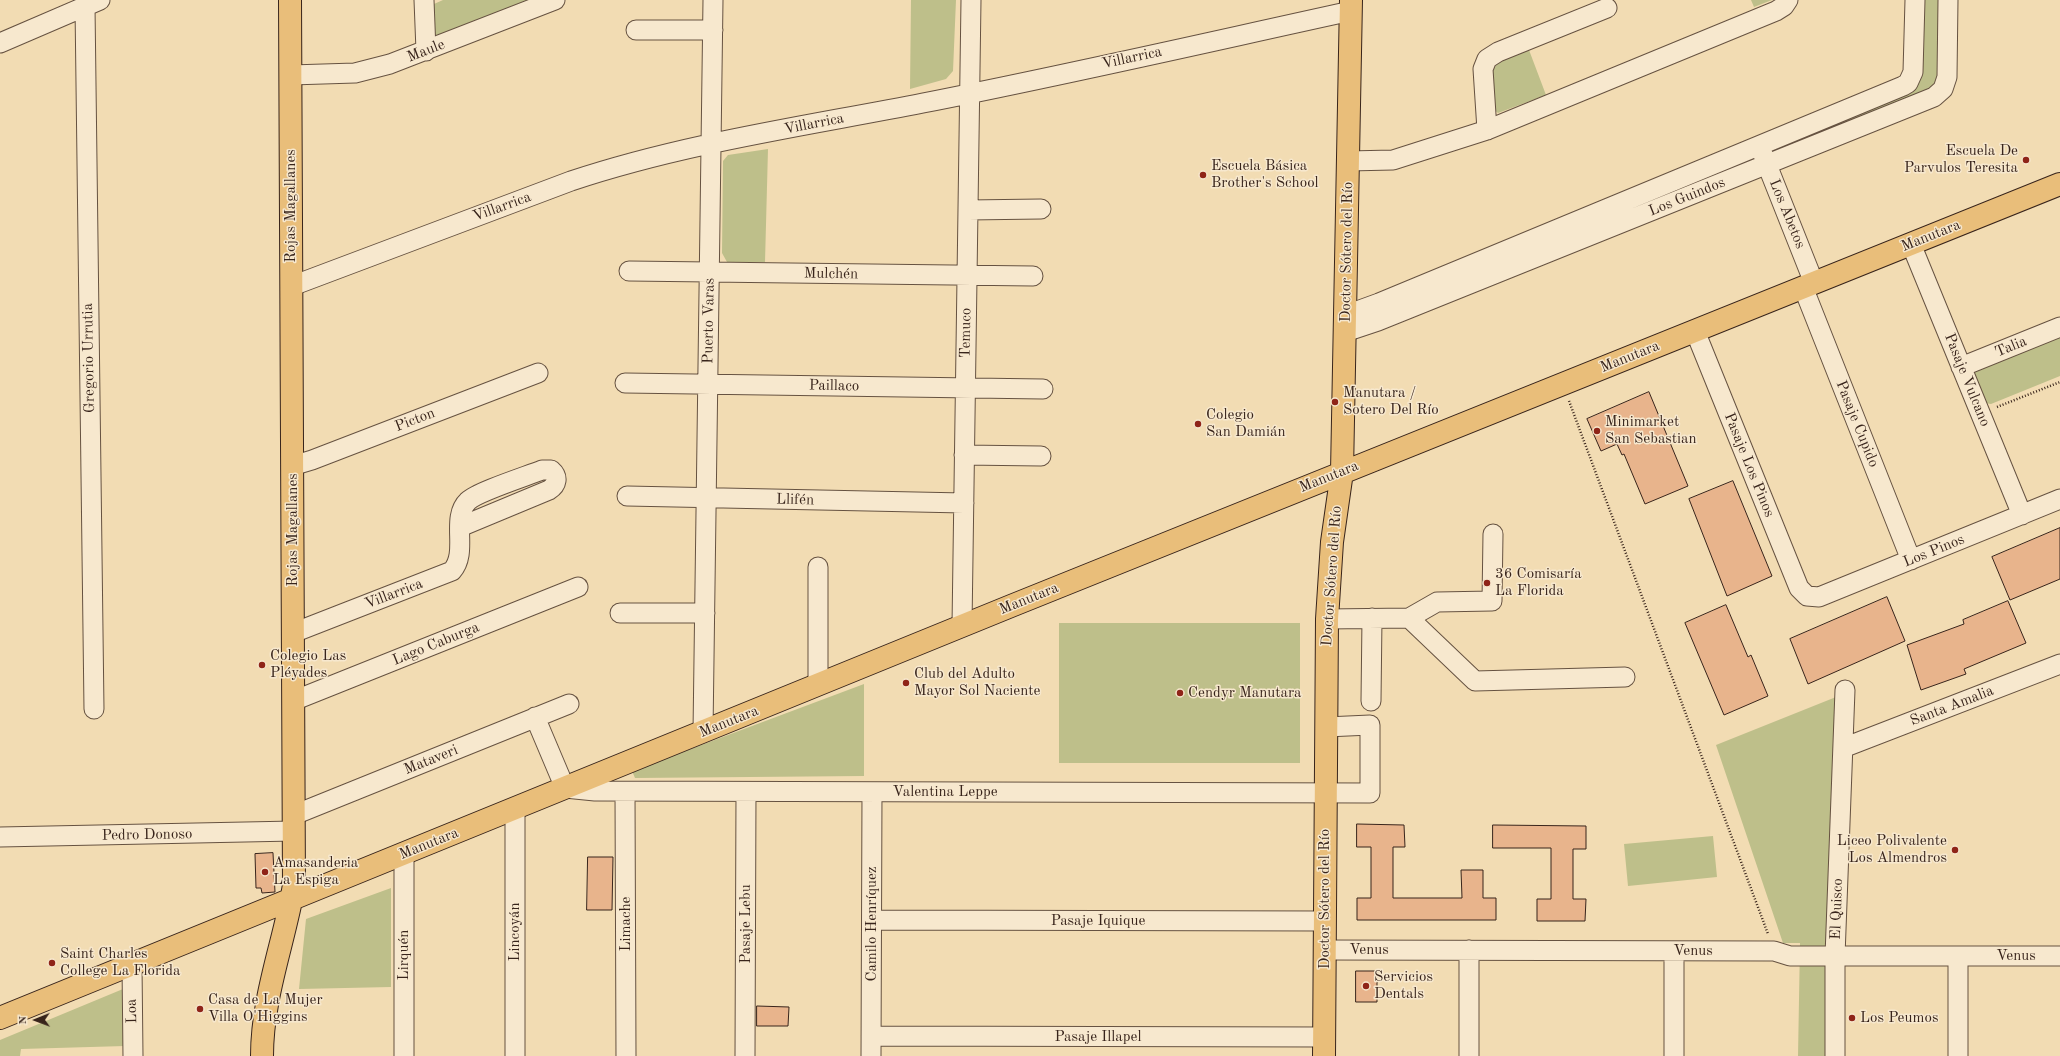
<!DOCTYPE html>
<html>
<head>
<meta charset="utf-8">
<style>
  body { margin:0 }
  #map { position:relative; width:2060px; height:1056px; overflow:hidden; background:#f2dcb3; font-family:"Old Standard TT",serif }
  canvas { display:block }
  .north { position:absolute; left:16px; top:1000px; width:40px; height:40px; -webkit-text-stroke:3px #f7e8ce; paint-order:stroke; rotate:269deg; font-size:11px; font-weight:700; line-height:16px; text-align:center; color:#38241b }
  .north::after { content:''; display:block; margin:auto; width:14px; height:18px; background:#38241b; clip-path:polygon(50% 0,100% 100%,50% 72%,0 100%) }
</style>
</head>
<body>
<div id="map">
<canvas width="2060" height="1056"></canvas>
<div class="north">N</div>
</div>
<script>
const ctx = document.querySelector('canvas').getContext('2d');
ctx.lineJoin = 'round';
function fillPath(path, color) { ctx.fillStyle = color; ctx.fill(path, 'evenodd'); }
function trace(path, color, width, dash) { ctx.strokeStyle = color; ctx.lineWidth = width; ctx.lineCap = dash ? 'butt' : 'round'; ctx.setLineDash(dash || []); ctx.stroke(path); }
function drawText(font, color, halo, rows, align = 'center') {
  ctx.font = font + ' "Old Standard TT",serif'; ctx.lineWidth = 3; ctx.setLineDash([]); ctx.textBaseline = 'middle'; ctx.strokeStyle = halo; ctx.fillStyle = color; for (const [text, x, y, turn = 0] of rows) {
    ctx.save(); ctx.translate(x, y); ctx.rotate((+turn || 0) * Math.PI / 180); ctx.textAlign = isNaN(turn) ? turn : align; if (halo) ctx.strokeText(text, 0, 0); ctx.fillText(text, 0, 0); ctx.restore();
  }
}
const green = new Path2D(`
  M443,0h90l-99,38v-34z
  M911,0h45l-3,71 -7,8 -36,10z
  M1751,0h21l-18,7z
  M1916,0h31l-6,88 -562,228 528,-230z
  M1529,50l17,45 -48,18 -6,-5 1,-38 5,-8z
  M768,149l-3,113h-38l-5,-9 1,-92 5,-6z
  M2060,331v45l-69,28 -6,-1 -14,-32z
  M1059,623h241v140h-241z
  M864,684v92l-229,2 -3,-7z
  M1836,697l-5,359h-33l2,-113h-17l-67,-198z
  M1713,836l4,41 -89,9 -4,-42z
  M391,888v99l-92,2 7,-70z
  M123,989l2,57 -104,3 -1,7h-20v-16z`);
const building = new Path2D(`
  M1649,392l39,94 -43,18 -21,-50 -2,1 -5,-11 -16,7 -14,-32z
  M1733,481l39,95 -45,20 -38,-97z
  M2060,528v51l-50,21 -18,-43z
  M1887,597l18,44 -97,43 -18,-45z
  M2008,601l18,42 -62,26 2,5 -45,16 -14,-45 57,-21 -1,-4z
  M1726,605l22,52 3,-2 17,41 -44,19 -39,-92z
  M1357,824l47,1 1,22h-12v51h69l-1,-28h22v28h13v22h-139v-22h14v-51h-14z
  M1493,825l93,1v23h-13v50h13l-1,22h-48v-22h14v-51h-58z
  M273,853l2,39 -13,1 -1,-5h-5l-1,-34z
  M588,857h25l-1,53h-25z
  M1356,971h21v31h-21z
  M757,1006l32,1 -1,19h-31z`);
const path = new Path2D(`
  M1569,401l199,533
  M1997,407l63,-25`);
const minor = new Path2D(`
  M424,0l2,51
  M85,6l9,703
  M636,30h77
  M0,43l100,-43
  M291,75l64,-2 35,-9 165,-64
  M1487,130l-4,-61 4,-10 11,-7 109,-44
  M1762,152l52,131
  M1348,161l45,-1 94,-30 289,-119 8,-5 4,-6
  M968,210l73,-1
  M1911,244l111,271
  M629,271l404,5
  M292,286l279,-105c114,-38 235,-55 352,-78 143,-28 286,-61 428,-92
  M1803,287l108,273
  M1346,315l33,-12 524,-217 5,-3 5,-11 2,-72
  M1695,331l104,257 8,8 12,1 241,-98
  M1345,332l33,-11 556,-224 9,-8 4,-12 1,-77
  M1961,367l99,-40
  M625,383l418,6
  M964,455l77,1
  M292,466l20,-6 226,-87
  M627,496l337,7
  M620,613h85
  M1409,618l28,-16 55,-1 1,-67
  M1327,619l82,-1 66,63 150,-4
  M962,626l9,-626
  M293,633l159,-62c17,-19 -2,-53 16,-70 9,-9 59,-25 74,-31h9c8,7 6,15 -2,20l-89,37
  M818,685v-118
  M293,701l285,-114
  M1371,701l1,-83
  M535,717l30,71 30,3 775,2v-68l-44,2
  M703,732l10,-732
  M1843,748l217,-84
  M625,792l1,264
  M294,815l275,-111
  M0,837l294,-6
  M872,920l453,1
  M1325,950l449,1 16,5h270
  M132,965l1,91
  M871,1036l453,1
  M404,1056v-202
  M515,1056v-248
  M745,1056l1,-264
  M871,1056l1,-264
  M1469,1056v-106
  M1674,1056v-105
  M1835,1056v-100l10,-266
  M1958,1056v-100`);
const major = new Path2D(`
  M0,1018l1011,-412 1049,-422
  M262,1056c0,-59 22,-113 32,-171l-4,-885
  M1324,1056l3,-437 5,-77 10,-70 9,-472`);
const markers = [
  [2026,160,4,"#8f2418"],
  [1203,175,4,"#8f2418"],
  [1335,402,4,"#8f2418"],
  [1198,424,4,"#8f2418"],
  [1597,431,4,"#8f2418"],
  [1487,583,4,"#8f2418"],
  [262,665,4,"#8f2418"],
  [906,683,4,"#8f2418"],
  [1180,693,4,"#8f2418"],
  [1955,850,4,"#8f2418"],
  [265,872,4,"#8f2418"],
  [52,963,4,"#8f2418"],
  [1366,986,4,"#8f2418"],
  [200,1009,4,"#8f2418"],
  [1852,1018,4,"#8f2418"]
];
const streetNames = [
  ["Maule",426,51,-21],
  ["Villarrica",1132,58,-12],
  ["Villarrica",814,124,-11],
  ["Los Guindos",1687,197,-22],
  ["Rojas Magallanes",291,206,-90],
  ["Villarrica",502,207,-20],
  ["Los Abetos",1787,214,68],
  ["Manutara",1931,236,-22],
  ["Doctor Sótero del Río",1347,252,-89],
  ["Mulchén",831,274,1],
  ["Puerto Varas",709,321,-89],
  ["Temuco",966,333,-89],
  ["Talia",2011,347,-22],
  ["Manutara",1630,357,-22],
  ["Gregorio Urrutia",89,358,-91],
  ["Pasaje Vulcano",1967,380,68],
  ["Paillaco",834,386,1],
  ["Picton",415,420,-21],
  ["Pasaje Cupido",1857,424,68],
  ["Pasaje Los Pinos",1749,465,68],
  ["Manutara",1329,477,-22],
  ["Llifén",795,500,1],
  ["Rojas Magallanes",293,530,-90],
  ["Los Pinos",1934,551,-22],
  ["Doctor Sótero del Río",1332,576,-86],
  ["Villarrica",394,594,-21],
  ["Manutara",1029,599,-22],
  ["Lago Caburga",436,644,-22],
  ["Santa Amalia",1952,706,-21],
  ["Manutara",729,722,-22],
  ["Mataveri",431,760,-22],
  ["Valentina Leppe",945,792],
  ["Pedro Donoso",147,835,-1],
  ["Manutara",429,844,-22],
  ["Doctor Sótero del Río",1325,899,-90],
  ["El Quisco",1837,909,-88],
  ["Pasaje Iquique",1098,921],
  ["Limache",626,924,-90],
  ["Pasaje Lebu",746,924,-90],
  ["Camilo Henríquez",872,924,-90],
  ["Lincoyán",515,932,-90],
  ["Venus",1369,950],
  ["Venus",1693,951],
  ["Lirquén",404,955,-90],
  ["Venus",2016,956],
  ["Loa",132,1011,-91],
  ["Pasaje Illapel",1098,1037]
];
const poiNames = [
  ["Escuela De",2018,151,"right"],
  ["Parvulos Teresita",2018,168,"right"],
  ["Escuela Básica",1211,166],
  ["Brother's School",1211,183],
  ["Manutara /",1343,393],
  ["Sotero Del Río",1343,410],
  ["Colegio",1206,415],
  ["San Damián",1206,432],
  ["Minimarket",1605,422],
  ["San Sebastian",1605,439],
  ["36 Comisaría",1495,574],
  ["La Florida",1495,591],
  ["Colegio Las",270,656],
  ["Pléyades",270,673],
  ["Club del Adulto",914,674],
  ["Mayor Sol Naciente",914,691],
  ["Cendyr Manutara",1188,693],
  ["Liceo Polivalente",1947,841,"right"],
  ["Los Almendros",1947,858,"right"],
  ["Amasanderia",273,863],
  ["La Espiga",273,880],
  ["Saint Charles",60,954],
  ["College La Florida",60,971],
  ["Servicios",1374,977],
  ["Dentals",1374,994],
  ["Casa de La Mujer",208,1000],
  ["Villa O'Higgins",208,1017],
  ["Los Peumos",1860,1018]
];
fillPath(green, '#bebf8a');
fillPath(building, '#e8b48c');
trace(building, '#38241b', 1);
trace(minor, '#665241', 21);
trace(major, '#38241b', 24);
trace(path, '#38241b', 2.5, [1, 2]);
trace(minor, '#f7e8ce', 19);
trace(major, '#e9be7a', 22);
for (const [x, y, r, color] of markers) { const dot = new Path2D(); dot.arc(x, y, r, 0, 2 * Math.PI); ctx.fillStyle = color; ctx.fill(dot); trace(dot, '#f7e8ce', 1.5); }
drawText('15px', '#38241b', '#f7e8ce', streetNames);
drawText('15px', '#38241b', '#f7e8ce', poiNames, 'left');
</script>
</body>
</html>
